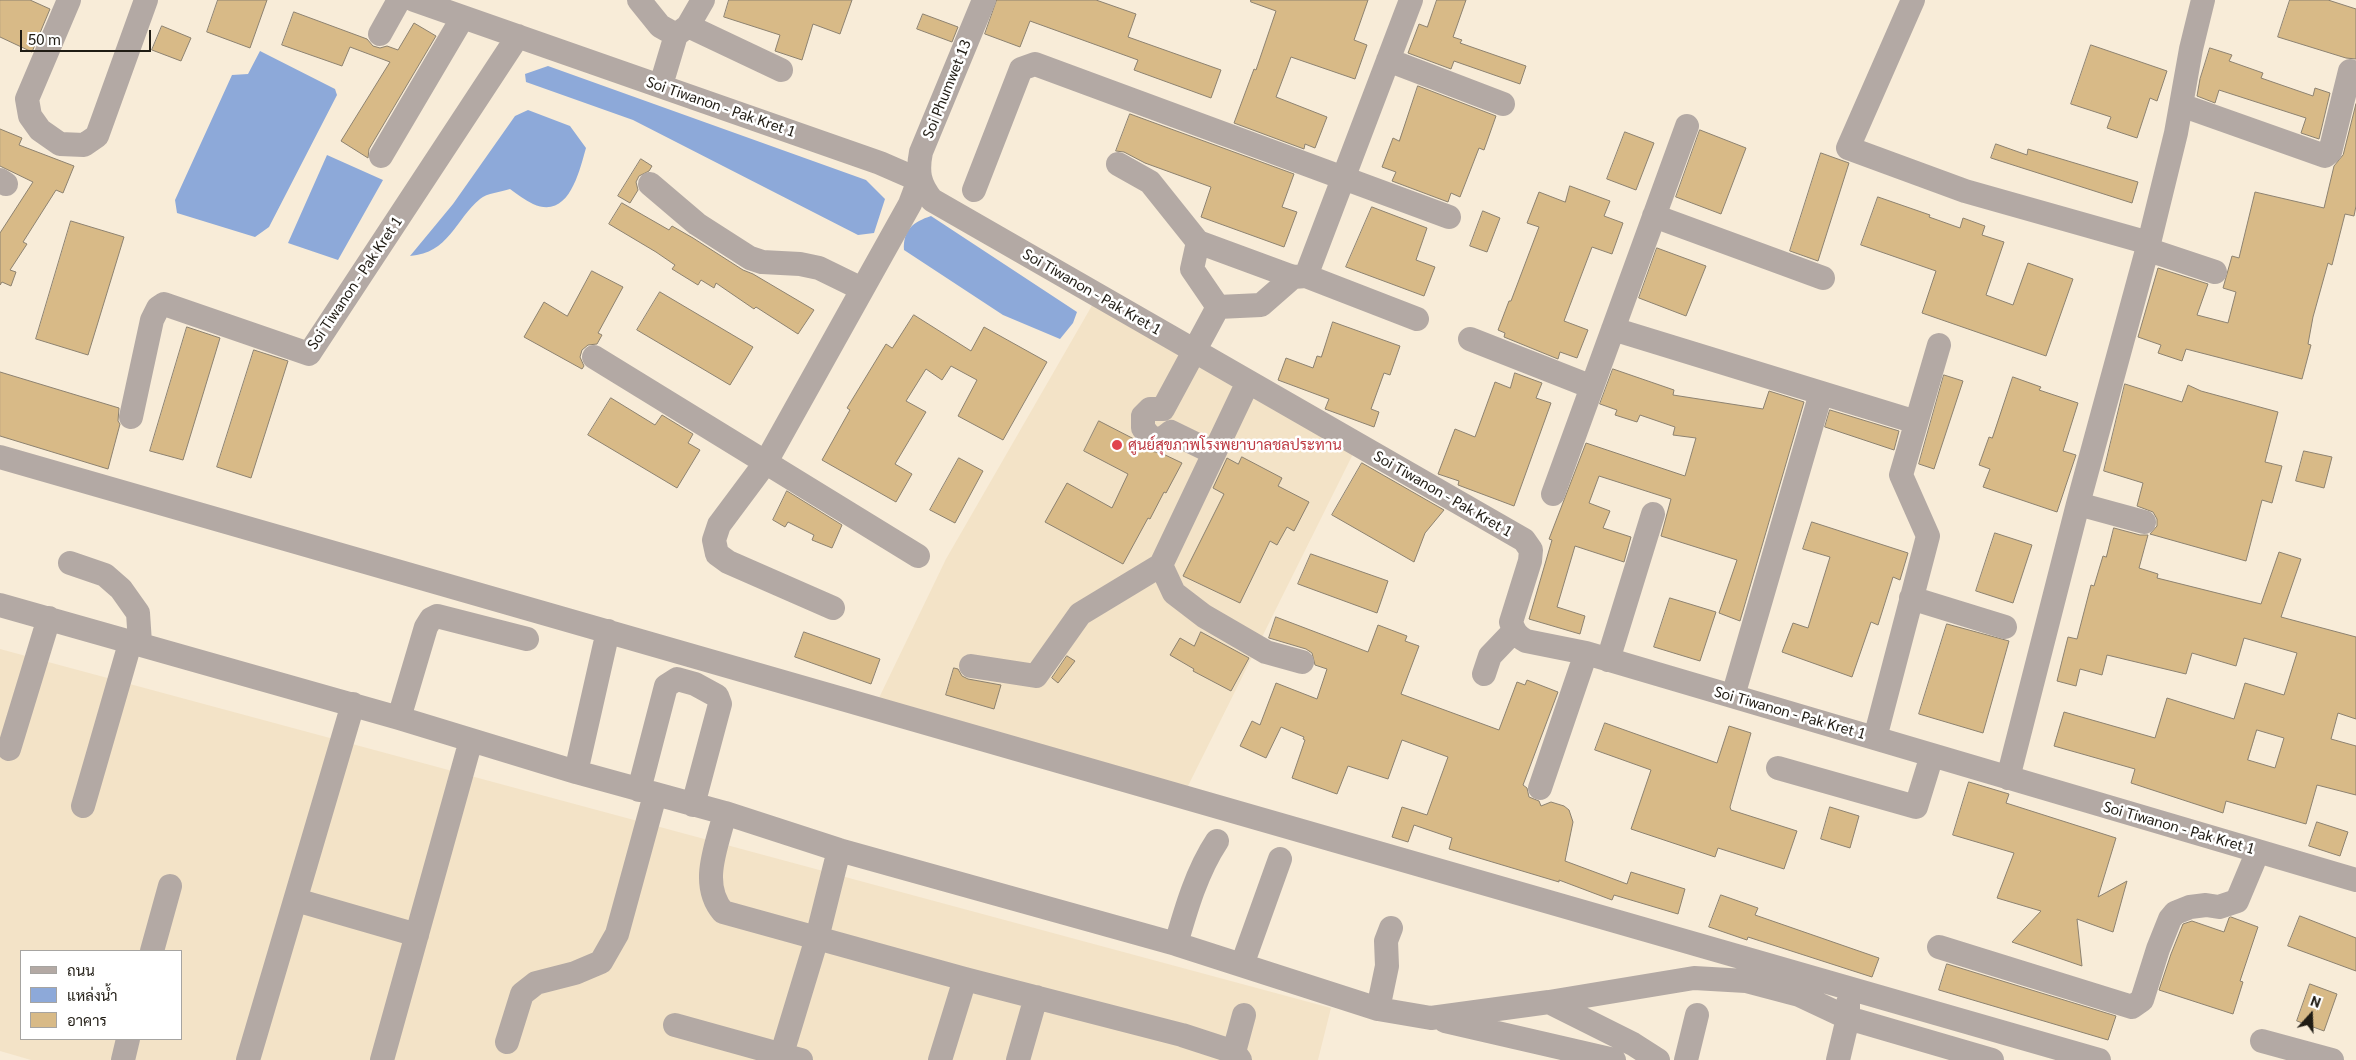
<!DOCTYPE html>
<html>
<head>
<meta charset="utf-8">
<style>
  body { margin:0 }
  #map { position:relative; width:2356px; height:1060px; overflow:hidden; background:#f8ecd8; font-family:Georgia,Sarabun,serif }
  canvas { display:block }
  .legend { position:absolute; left:20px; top:950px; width:162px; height:90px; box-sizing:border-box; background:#fff; border:1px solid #a6a4a1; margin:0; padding:6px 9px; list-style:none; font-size:15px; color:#201c14 }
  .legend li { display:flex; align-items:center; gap:10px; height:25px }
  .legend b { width:25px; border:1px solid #a6a4a1 }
  .north { position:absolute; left:2286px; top:990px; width:50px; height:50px; -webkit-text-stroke:4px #fff; paint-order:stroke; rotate:20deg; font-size:14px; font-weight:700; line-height:20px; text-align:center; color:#201c14 }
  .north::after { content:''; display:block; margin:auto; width:18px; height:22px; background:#201c14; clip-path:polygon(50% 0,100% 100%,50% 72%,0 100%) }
  .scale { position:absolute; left:20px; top:30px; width:131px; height:22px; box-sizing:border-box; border:2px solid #201c14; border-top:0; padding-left:6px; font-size:15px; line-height:18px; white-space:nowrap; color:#201c14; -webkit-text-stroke:4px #fff; paint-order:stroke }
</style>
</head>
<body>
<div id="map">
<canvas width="2356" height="1060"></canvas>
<ul class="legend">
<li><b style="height:6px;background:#b3a9a4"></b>ถนน</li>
<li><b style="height:14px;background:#8da9d9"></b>แหล่งน้ำ</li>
<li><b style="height:14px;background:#d8ba87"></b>อาคาร</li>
</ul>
<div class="north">N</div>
<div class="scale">50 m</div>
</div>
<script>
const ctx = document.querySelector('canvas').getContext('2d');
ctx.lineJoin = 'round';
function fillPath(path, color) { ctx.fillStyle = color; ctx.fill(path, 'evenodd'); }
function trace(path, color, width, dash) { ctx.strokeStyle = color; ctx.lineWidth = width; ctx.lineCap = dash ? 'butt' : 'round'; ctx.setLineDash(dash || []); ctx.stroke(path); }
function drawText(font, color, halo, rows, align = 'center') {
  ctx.font = font + ' Georgia,Sarabun,serif'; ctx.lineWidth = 5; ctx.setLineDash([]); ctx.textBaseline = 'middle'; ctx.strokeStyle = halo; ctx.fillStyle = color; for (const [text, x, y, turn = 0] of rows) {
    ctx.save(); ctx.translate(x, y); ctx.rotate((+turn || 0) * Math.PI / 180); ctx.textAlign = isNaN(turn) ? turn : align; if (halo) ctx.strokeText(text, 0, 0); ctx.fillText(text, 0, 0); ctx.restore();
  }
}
const built = new Path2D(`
  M1094,302l259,152 -168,338 -307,-92 68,-141z
  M0,649l1331,359 -13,52h-1287l-31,-9zM21,951h160v88h-160z`);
const water = new Path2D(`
  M260,51l75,38 2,6 -68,132 -14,10 -78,-24 -2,-13 57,-125 16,-1z
  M548,66l318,114 19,19 -11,34 -16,2 -225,-115 -107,-38 -1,-8z
  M528,110l42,16 16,22c-7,24 -17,72 -53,56 -8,-4 -16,-10 -23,-15 -9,3 -23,4 -30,10 -25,21 -31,54 -70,57l43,-52 62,-88z
  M327,155l56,25 -45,80 -50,-17z
  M931,216l146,96 -4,11 -13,16 -57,-24 -99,-65c-1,-20 9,-28 27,-34z`);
const building = new Path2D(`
  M0,0h30l20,9 -18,43 -32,-15z
  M218,0h49l-17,48 -43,-16z
  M729,0h123l-12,34 -27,-10 -11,36 -27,-9 5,-16 -56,-18z
  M997,0h99l40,14 -8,23 93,33 -10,28 -77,-28 4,-10 -108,-39 -10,26 -35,-13z
  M1251,0h117l-14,40 13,5 -12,34 -64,-22 -15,40 51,20 -12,31 -10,-4 -1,5 -70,-26 20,-54 2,1 20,-59 -25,-9z
  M1437,0h29l-13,37 9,3 -2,3 66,23 -6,18 -66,-23 -3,8 -43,-16 11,-29 8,3z
  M2290,0h38l28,9v50l-10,-1 -68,-21z
  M294,12l73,27 6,7 7,2 7,-2 11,4 16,-27 22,13 -67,113 -1,9 -27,-17 49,-79 -40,-15 -8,19 -60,-21z
  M923,14l35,13 -6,15 -35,-13z
  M162,26l29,12 -10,23 -29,-11z
  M2091,45l76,26 -10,30 -7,-3 -13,40 -30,-10 4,-11 -40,-13z
  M2210,48l22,7 -3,6 34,12 -2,5 52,18 2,-8 15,5 -11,46 -18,-6 5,-15 -87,-28 -4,13 -18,-7 3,-17z
  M1418,86l78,30 -12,34 -5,-2 -19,49 -9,-4 -3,9 -56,-21 4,-9 -14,-5 11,-29 6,3z
  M2356,104v102l-2,10 -9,-2 -13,51 -4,-2 -15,54 -5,27 3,1 -9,34 -116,-30 -4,12 -24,-8 3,-8 -23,-8 20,-69 50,16 -11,31 31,8 8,-31 -13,-4 9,-32 7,2 16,-66 69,16 10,-42 9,-11z
  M1130,114l164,60 -12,33 15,5 -13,35 -83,-30 10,-30 -66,-24 -21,-11 -8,-1z
  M0,129l22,9 -3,7 55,21 -11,27 -7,-3 -33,52 4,2 -17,26 6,2 -5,14 -9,-4 -2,3v-52l33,-51 -33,-16z
  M1700,130l46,18 -25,66 -45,-17z
  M1625,132l29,11 -18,47 -29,-11z
  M1996,144l31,11 1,-6 110,33 -6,21 -141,-45z
  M1821,153l28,10 -31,98 -28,-10z
  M641,159l11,7 -3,5 -10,5 -3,6 2,8 -8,13 -12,-7z
  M1570,186l40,15 -6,15 19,7 -11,31 -20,-7 -28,74 24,9 -11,28 -17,-6 -2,7 -54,-22 1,-4 -7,-3 11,-29h2l28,-74 -12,-4 12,-31 26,10z
  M1878,197l52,18 -1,2 31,11 3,-10 22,8 -3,9 22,7 -18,53 27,10 15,-42 45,16 -27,77 -124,-43 14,-42 -75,-26z
  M622,203l47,27 3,-4 21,12 50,32 10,4 61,36 -16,24 -42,-27 -2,2 -38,-26 -2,5 -13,-8 -3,5 -26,-16 3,-4 -19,-13 -47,-28z
  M1372,207l55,21 -11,32 19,7 -11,29 -78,-29z
  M1483,211l17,7 -13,34 -17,-6z
  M71,221l53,16 -36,118 -52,-16z
  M1657,248l49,18 -20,50 -47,-18z
  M592,271l31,16 -25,46 4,2 -5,9 -9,1 -6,5 -2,7 4,9 -2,3 -58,-32 20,-35 23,14z
  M660,292l93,55 -23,38 -93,-55z
  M914,315l57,36 13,-24 63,35 -44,78 -45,-24 19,-36 -26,-14 -9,14 -16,-11 -20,32 20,11 -31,52 17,10 -16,28 -74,-42 28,-50 -3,-2 39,-64 6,4z
  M1333,322l67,24 -10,29 -6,-2 -13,36 8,3 -5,15 -49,-18 4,-10 -51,-19 8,-22 27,10 4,-12 4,1z
  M187,327l33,11 -37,122 -33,-9z
  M254,350l34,11 -37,117 -34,-11z
  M1613,369l61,21 -1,5 90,14 6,-18 35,11 -64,219 -21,-8 18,-53 -76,-24 10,-37 -72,-23 -10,27 21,8 -7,17 28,9 -7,25 -49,-16 -18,61 28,9 -5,18 -51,-15 23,-79 -3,-1 37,-96 99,33 11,-38 -23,-3 2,-8 -35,-12 -3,7 -22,-7 2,-5 -17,-6z
  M0,372l119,36 -1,13 2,3 -12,45 -108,-33z
  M1515,373l27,10 -6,15 15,5 -37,103 -56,-21 1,-4 -21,-7 17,-45 20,8 20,-55 15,6z
  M1944,375l19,6 -29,88 -15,-5z
  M2013,377l28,10 -2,3 39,13 -15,48 13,4 -19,57 -74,-25 7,-18 -11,-4 10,-28 3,1z
  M2125,384l57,18 6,-17 13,6 77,21 -13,50 17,4 -10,37 -10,-3 -16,61 -96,-27 7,-8v-7l-4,-7 -16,-6 6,-23 -39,-12z
  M611,398l44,27 7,-10 31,19 -5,9 12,7 -23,38 -89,-53z
  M1830,410l69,21 -5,19 -69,-23z
  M1099,421l35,18 11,11 16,3 21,10 -16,30 -2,-1 -14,27 -2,-1 -25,46 -78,-42 22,-39 45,25 16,-34 -44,-23z
  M2304,451l28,6 -8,31 -28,-7z
  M1242,457l40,21 -4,8 31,16 -15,29 -7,-4 -10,18 -7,-4 -30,62 -57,-27 41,-82 -11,-6 14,-30 11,6z
  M959,458l24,13 -28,52 -25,-13z
  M1362,463l82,47 -19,23 -11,29 -82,-47z
  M787,491l55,34 -10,23 -20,-8 2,-5 -26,-13 -3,5 -12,-7z
  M1812,522l96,31 -8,27 -7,-3 -15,48 -7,-3 -19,55 -70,-25 11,-29 15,5 22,-71 -27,-8z
  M2114,528l26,7h8l-9,33 19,6 -1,4 104,26 18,-52 22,7 -20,58 75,20v82l-18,-6 -7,26 25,7v49l-39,-10 -11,39 -80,-23 -3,12 -92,-30 4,-14 -81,-23 10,-34 91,26 12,-40 67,21 11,-36 39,12 13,-42 -53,-15 -8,28 -44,-13 -6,21 -79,-19 -5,20 -22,-6 -4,17 -19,-5 11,-44 9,2 14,-54 3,1 9,-30 3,1zM2257,730l27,8 -9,30 -27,-8z
  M1995,533l37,12 -19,58 -37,-12z
  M1311,554l77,27 -11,32 -79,-29z
  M1670,598l46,14 -16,49 -46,-14z
  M1276,617l92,35 10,-27 29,11 -2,5 14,5 -18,48 98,36 18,-48 8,3 2,-5 31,12 -35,93 4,3 2,9 10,4 2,5 10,-4 13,4 5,4 4,12 -8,39 62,23 4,-12 54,17 -7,25 -64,-19 -2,5 -53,-20v2l-110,-33 3,-11 -38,-13 -6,17 -16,-5 10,-30 25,8 21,-58 -46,-17 -14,39 -40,-13 -11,28 -45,-16 13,-38 -2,-1 1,-2 -23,-10 -15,31 -26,-12 12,-25 8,4 16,-42 41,16 10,-30 -12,-4 -3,-12 -6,-4 -37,-11z
  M1947,624l62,17 -26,92 -64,-19z
  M804,632l76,27 -9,25 -76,-27z
  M1201,632l48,26 -18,33 -38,-20 1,-2 -24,-14 10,-17 14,8z
  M1067,656l8,5 -17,22 -6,-5z
  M954,668l4,1 4,7 6,3 33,6 -7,24 -48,-14z
  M1605,723l112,40 12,-37 22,7 -21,74 1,3 66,21 -13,38 -66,-21 -3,9 -84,-28 20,-59 -56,-20z
  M1969,782l40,12 -3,9 110,35 -18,59 29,-16 -14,51 -36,-13 5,47 -70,-24 29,-31 -44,-13 17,-45 -61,-18z
  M1830,807l29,9 -9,32 -29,-9z
  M2317,822l31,10 -8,24 -31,-10z
  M1721,895l37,13 -3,7 124,43 -7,19 -124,-40 -1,3 -38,-13z
  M2300,916l56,22v33l-68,-25z
  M2231,917l27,10 -18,54 3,1 -10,32 -74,-24 12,-36 12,-30 9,-3 32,11 5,-14z
  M1947,964l169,52 -8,24 -169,-50z
  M2310,984l27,10 -13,37 -27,-10z`);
const minor = new Path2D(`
  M69,0l-42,99 3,17 10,14 20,14 24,1 13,-9 49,-136
  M414,0l466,163 39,17
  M639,0l21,26 16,9 12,-9 15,-26
  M984,0l-63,152c-4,20 -2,32 11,48l592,340 7,10 -1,11 -19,61c3,10 6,14 15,19l60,12 770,227
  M1913,0l-65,148 117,43 184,52
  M688,26l93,44
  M380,34l19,-34
  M1388,60l115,44
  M661,85l15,-50
  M2181,105l144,51 5,-4 20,-81
  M381,156l82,-139
  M1118,164l32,18 48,60
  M0,180l6,4
  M650,184l47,40 53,34 12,4 38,2 19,4 43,21
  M974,190l47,-121 14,-5 414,153
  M1654,216l169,62
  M2146,249l69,23
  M1306,276l111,43
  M1218,307l-26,-38 6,-27 95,35
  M1613,329l303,93
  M1470,339l122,48
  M594,357l324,199
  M131,417l21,-97 6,-12 6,-4 145,50 209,-318
  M1214,453l-43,-21 -9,7 -11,-1 -8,-10v-12l7,-7h13l55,-102 43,-2 32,-28 13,-1 105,-276
  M0,457l2099,603
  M1553,494l134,-368
  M2078,504l66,18
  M70,563l35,12 16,14 17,24 2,30
  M1161,565l13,28 30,23 62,36 36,10
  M1911,598l94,29
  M0,605l399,113 177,54 149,41 114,37 337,94 202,65 53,9 118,-16 145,-24 52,3 53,14 49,23 144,42
  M833,608l-105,-46 -11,-8 -3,-14 5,-15 47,-63 144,-258 9,-24
  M1608,660l45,-146
  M971,666l65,10 44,-62 81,-49 87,-183
  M1484,674l6,-18 23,-24
  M1733,696l88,-303
  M399,718l27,-91 5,-8 6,-3 90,23
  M1875,738l53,-202 -27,-61 38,-130
  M9,749l40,-131
  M1778,768l138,39 16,-52
  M576,772l32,-141
  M2008,778l70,-274 71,-261 27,-110 15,-84 12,-49
  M1540,788l46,-135
  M639,790l27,-104 11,-7 18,5 22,12 3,8 -27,101
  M83,806l48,-166
  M725,813c-8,33 -26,71 -2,99l242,67 217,56 52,17 6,8
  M296,900l121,35
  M1176,944c10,-35 21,-73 41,-103
  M1939,947l193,60 10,-7 16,-51 12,-30 5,-6 15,-6 16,-2 13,2 18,-6 21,-50
  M152,951l18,-65
  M1242,965l38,-106
  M1549,1002l84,42 25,16
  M1378,1009l9,-43 -1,-25 5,-13
  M1445,1021l169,39
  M675,1025l126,35
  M2262,1041l70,19
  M507,1042l15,-48 14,-11 39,-10 26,-11 16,-28 38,-139
  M1234,1052l10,-37
  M123,1060l5,-21
  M248,1060l105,-356
  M382,1060l89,-320
  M780,1060l37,-122 22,-88
  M940,1060l25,-81
  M1018,1060l18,-63
  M1686,1060l11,-45
  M1838,1060l10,-42v-15`);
const markers = [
  [1117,445,6,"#e0444e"]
];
const streetNames = [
  ["Soi Phumwet 13",947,89,-68],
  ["Soi Tiwanon - Pak Kret 1",721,107,19],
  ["Soi Tiwanon - Pak Kret 1",355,283,-56],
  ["Soi Tiwanon - Pak Kret 1",1092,292,30],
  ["Soi Tiwanon - Pak Kret 1",1443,494,30],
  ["Soi Tiwanon - Pak Kret 1",1790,713,16],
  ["Soi Tiwanon - Pak Kret 1",2179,828,16]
];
const healthNames = [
  ["ศูนย์สุขภาพโรงพยาบาลชลประทาน",1128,445]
];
fillPath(built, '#f3e3c7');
fillPath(water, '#8da9d9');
fillPath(building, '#d8ba87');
trace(building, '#8d8270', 1);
trace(minor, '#b3a9a4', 24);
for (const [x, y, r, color] of markers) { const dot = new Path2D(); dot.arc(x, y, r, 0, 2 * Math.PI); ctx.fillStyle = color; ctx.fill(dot); trace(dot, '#fff', 2); }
drawText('15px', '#201c14', '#fff', streetNames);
drawText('15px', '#be3a42', '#fff', healthNames, 'left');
</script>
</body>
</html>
